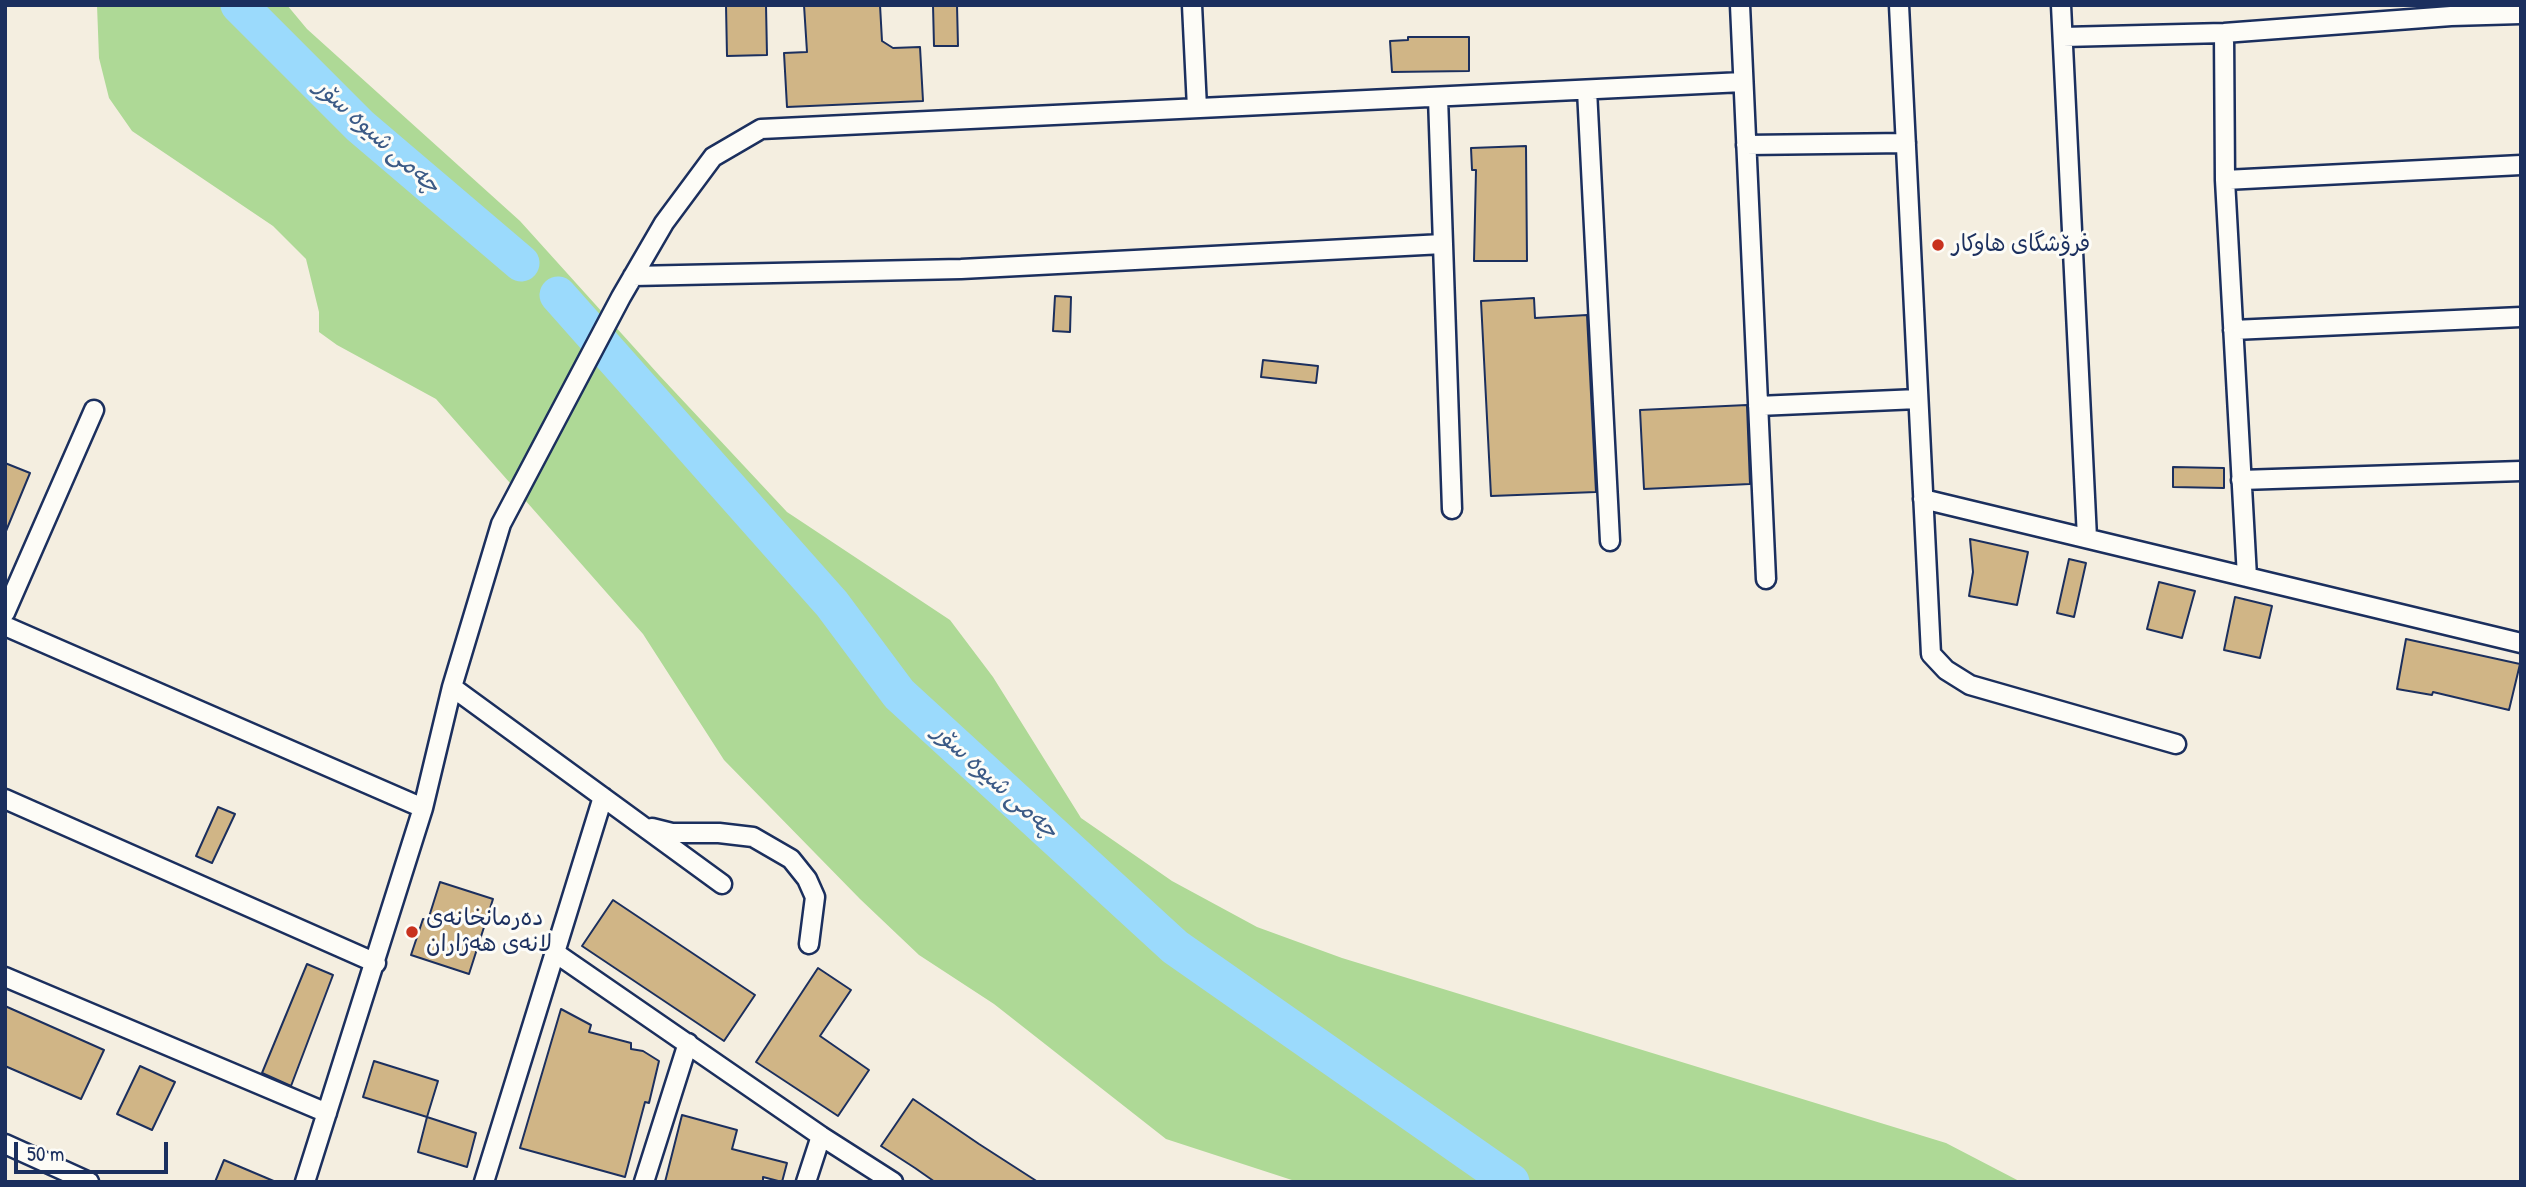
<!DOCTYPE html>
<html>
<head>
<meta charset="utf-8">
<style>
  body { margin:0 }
  #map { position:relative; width:2526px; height:1187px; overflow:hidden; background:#f4eee0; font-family:"Patrick Hand",sans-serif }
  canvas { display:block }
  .frame { position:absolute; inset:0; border:7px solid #1b2f5e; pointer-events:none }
  .scale { position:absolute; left:14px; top:1142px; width:154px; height:32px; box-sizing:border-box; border:4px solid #1b2f5e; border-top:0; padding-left:9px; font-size:21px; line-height:24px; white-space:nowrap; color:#1b2f5e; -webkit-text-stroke:5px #fdfcf7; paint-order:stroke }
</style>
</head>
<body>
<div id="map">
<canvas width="2526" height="1187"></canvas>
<div class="frame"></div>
<div class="scale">50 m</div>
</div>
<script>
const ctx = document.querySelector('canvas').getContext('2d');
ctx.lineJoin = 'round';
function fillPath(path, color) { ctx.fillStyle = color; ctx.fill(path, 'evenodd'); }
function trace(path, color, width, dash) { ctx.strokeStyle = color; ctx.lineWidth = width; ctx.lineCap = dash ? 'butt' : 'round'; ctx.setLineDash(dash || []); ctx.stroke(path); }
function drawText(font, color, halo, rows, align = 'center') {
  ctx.font = font + ' "Patrick Hand","Playpen Sans Arabic",sans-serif'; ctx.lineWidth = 6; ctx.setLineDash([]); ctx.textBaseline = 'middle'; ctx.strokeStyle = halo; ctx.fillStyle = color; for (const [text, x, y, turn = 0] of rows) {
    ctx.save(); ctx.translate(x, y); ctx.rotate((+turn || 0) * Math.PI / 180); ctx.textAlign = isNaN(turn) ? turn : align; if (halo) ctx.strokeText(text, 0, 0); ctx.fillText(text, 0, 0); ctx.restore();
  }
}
const green = new Path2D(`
  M97,5h190l20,24 213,192 139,154 128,137 163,108 43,57 88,141 91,63 85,46 85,31 604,185 75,39h-723l-132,-43 -172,-135 -75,-49 -59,-56 -136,-139 -81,-126 -207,-235 -99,-54 -18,-13v-20l-13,-53 -33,-33 -141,-95 -23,-33 -10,-40z`);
const river = new Path2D(`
  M239,5l121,121 161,137
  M558,295l274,309 67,90 276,253 336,235`);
const building = new Path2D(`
  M726,5h40l1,50 -40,1z
  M804,5h76l2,36 11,7 27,-1 3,54 -136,6 -3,-54 23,-1z
  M933,5h24l1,41h-24z
  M1408,37h61v34l-77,1 -2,-31 18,-1z
  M1526,146l1,115h-53l2,-91h-4l-1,-22z
  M1055,296l16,1 -1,35 -17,-1z
  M1534,298l1,20 52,-3 9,177 -105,4 -10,-195z
  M1263,360l55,6 -2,17 -55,-6z
  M1747,405l3,79 -106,5 -4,-79z
  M5,463l25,10 -24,58h-1z
  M2173,467l51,1v20l-51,-1z
  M1970,539l58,13 -11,53 -48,-9 4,-24z
  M2069,559l17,4 -12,54 -17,-4z
  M2159,582l36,9 -13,47 -35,-9z
  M2235,597l37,9 -12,52 -36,-8z
  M2406,639l114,25 -11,46 -76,-18 -1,3 -35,-6z
  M218,807l17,7 -23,49 -16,-7z
  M440,882l53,17 -24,75 -58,-19 12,-36 5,1z
  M613,900l142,95 -31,46 -142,-95z
  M307,964l26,11 -42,111 -29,-13z
  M818,968l33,22 -31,46 49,34 -31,46 -82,-54z
  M5,1006l99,44 -23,49 -76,-33z
  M561,1009l30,16 -2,7 42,11v6l12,2 16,10 -10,42 -4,-1 -20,75 -105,-29z
  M374,1061l64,20 -11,36 -64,-20z
  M140,1066l35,16 -23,48 -35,-16z
  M913,1099l66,45 59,38h-103l-20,-14 -34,-22z
  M682,1115l55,15 -5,19 55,14 -5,19 -19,-5v5h-98z
  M427,1117l49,16 -9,34 -49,-15z
  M224,1160l52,22h-61z`);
const street = new Path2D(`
  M1192,5l5,103
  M1740,5l26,574
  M1899,5l32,649 15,16 24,15 206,59
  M2061,5l26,533
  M2224,33l1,147 22,397
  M2063,37l161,-4 227,-17 70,-2
  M1587,90l23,451
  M1438,97l14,412
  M1746,145l160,-2
  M2225,180l296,-15
  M633,276l328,-7 482,-25
  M2233,330l288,-13
  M1758,406l160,-7
  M2241,480l280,-9
  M1923,499l598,144
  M5,613l89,-203
  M5,626l418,182
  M452,687l270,197
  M5,799l371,164
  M652,828l20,5h47l34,4 38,22 16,20 8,18 -6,47
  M557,954l264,182 72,46
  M5,977l322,136
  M5,1144l84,38
  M305,1182l118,-374 29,-121 49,-163 120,-227 43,-74 49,-66 48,-28 982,-47
  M484,1182l119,-385
  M644,1182l44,-139
  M806,1182l15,-46`);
const markers = [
  [1938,245,7,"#c8321e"],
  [412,932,7,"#c8321e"]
];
const poiNames = [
  ["فرۆشگای ھاوکار",1952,245],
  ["دەرمانخانەی",426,919],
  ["لانەی هەژاران",426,945]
];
const waterNames = [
  ["چەمی شیوە سۆر",377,137,42],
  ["چەمی شیوە سۆر",995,782,42]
];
fillPath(green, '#aed996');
trace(river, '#9bdafc', 37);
fillPath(building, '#d0b586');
trace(building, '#1b2f5e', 2);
trace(street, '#1b2f5e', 23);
trace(street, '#fdfcf7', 18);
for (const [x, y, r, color] of markers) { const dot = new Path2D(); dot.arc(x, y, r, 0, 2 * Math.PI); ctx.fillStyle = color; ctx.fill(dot); trace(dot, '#fdfcf7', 2.5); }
drawText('23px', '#1b2f5e', '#fdfcf7', poiNames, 'left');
drawText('italic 24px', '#3b5a86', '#fdfcf7', waterNames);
</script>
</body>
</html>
